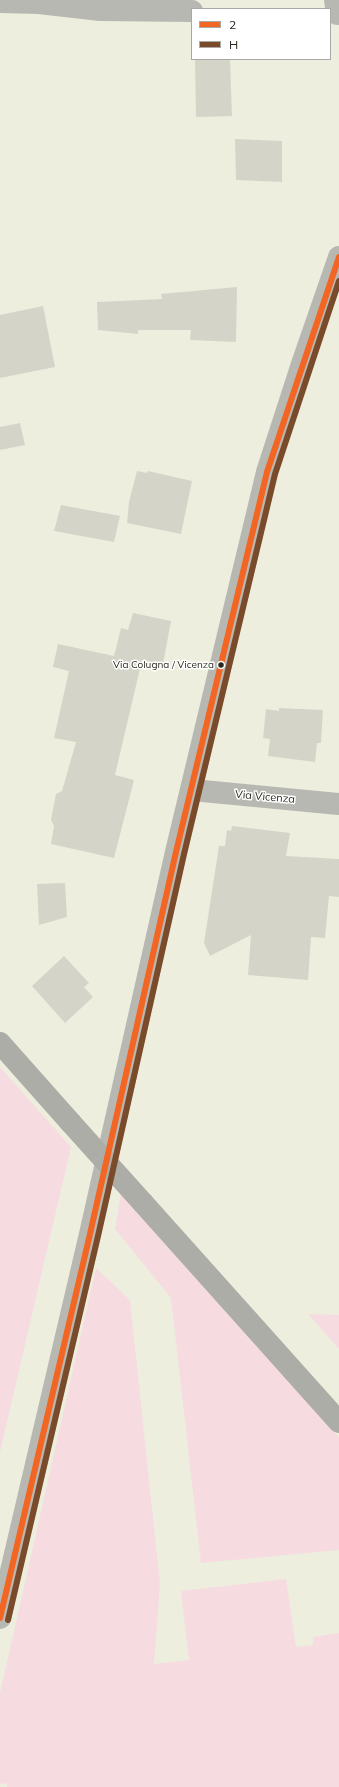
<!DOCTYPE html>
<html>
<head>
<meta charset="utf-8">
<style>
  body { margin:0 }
  #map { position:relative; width:339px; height:1787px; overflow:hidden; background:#edeede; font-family:Mulish,sans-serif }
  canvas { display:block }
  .legend { position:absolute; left:191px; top:8px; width:140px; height:52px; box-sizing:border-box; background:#fff; border:1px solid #a9a9a5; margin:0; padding:5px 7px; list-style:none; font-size:12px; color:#28281d }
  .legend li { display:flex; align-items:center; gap:8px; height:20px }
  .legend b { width:20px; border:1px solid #a9a9a5 }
</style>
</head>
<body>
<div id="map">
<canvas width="339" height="1787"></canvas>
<ul class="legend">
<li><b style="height:5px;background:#f26522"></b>2</li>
<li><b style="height:5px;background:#7a4b2a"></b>H</li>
</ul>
</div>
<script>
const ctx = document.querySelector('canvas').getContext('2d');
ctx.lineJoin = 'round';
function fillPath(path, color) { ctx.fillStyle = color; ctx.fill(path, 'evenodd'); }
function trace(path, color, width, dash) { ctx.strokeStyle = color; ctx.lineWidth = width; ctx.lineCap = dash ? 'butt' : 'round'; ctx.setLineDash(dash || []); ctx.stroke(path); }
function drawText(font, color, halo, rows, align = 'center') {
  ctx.font = font + ' Mulish,sans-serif'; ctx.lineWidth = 3; ctx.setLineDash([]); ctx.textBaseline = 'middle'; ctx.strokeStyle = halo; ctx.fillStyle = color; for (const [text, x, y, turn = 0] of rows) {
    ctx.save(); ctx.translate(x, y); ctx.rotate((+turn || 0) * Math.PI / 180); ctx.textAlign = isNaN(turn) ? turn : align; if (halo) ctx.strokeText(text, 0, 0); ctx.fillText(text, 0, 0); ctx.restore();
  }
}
const green = new Path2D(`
  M0,1067l71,80 -71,305z
  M121,1193l218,244v113l-138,13 -30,-265 -56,-69z
  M96,1268l34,32 30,284 -6,80 35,-4 -8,-69 105,-12 10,68 17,-2v-8l26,-4v154h-332v-4l-7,1v-91z
  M308,1314l31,1v34z`);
const building = new Path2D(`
  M195,59h35l2,57 -36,1z
  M235,139l47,2v41l-46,-2z
  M237,287l-1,55 -46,-2 1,-10h-53v4l-40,-4 -1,-28 65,-3 -1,-5z
  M43,306l12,61 -55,11v-63z
  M20,423l5,22 -25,5v-23z
  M137,471l10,2 1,-2 44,10 -11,53 -54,-11 2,-21z
  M61,505l59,11 -6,26 -60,-11z
  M133,613l38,8 -8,43 -21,-4 -27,115 19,5 -20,78 -63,-14 3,-18 -3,-6 5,-26 6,-3 14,-49 -22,-4 15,-67 -16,-4 5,-23 56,12 7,-28 7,2z
  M279,708l44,2 -2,33h-4l-2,19 -47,-6 2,-17 -7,-1 3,-29 13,2z
  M232,826l58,7 -4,23 53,3v38l-10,-1 -4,42 -14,-1 -3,43 -60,-5 3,-40 -41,21 -6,-13 15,-97h6l2,-16 4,1z
  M65,883l2,34 -28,8 -2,-41z
  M64,956l25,27 -5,4 9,10 -28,26 -33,-37z`);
const minor = new Path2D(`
  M335,0l2,14
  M0,2l39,1 61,7 92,1
  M192,790l147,14`);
const tertiary = new Path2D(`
  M0,1618l90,-384 86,-382 91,-380 35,-108 37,-107`);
const secondary = new Path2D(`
  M0,1043l71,80
  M143,1203l196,219`);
const secondaryBridge = new Path2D(`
  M71,1123l72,80`);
const bus1 = new Path2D(`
  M0,1618l90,-384 86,-382 91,-380 72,-215`);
const bus2 = new Path2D(`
  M8,1620l90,-384 86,-382 91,-380 64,-193`);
const markers = [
  [221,665,3.5,"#28281d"]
];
const busNames = [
  ["Via Colugna / Vicenza",214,665]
];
const streetNames = [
  ["Via Vicenza",265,797,5]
];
fillPath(green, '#f6dce0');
fillPath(building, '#d4d5c8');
trace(minor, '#b8b8b3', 22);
trace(tertiary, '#b8b8b3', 22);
trace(secondary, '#adada7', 22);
trace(secondaryBridge, '#adada7', 22);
trace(bus1, '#f26522', 6);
trace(bus2, '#7a4b2a', 6);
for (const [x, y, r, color] of markers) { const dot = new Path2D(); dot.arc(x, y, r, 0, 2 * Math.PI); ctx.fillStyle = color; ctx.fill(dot); trace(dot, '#fff', 1.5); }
drawText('10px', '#28281d', '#fff', busNames, 'right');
drawText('11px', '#28281d', '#fff', streetNames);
</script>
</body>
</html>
